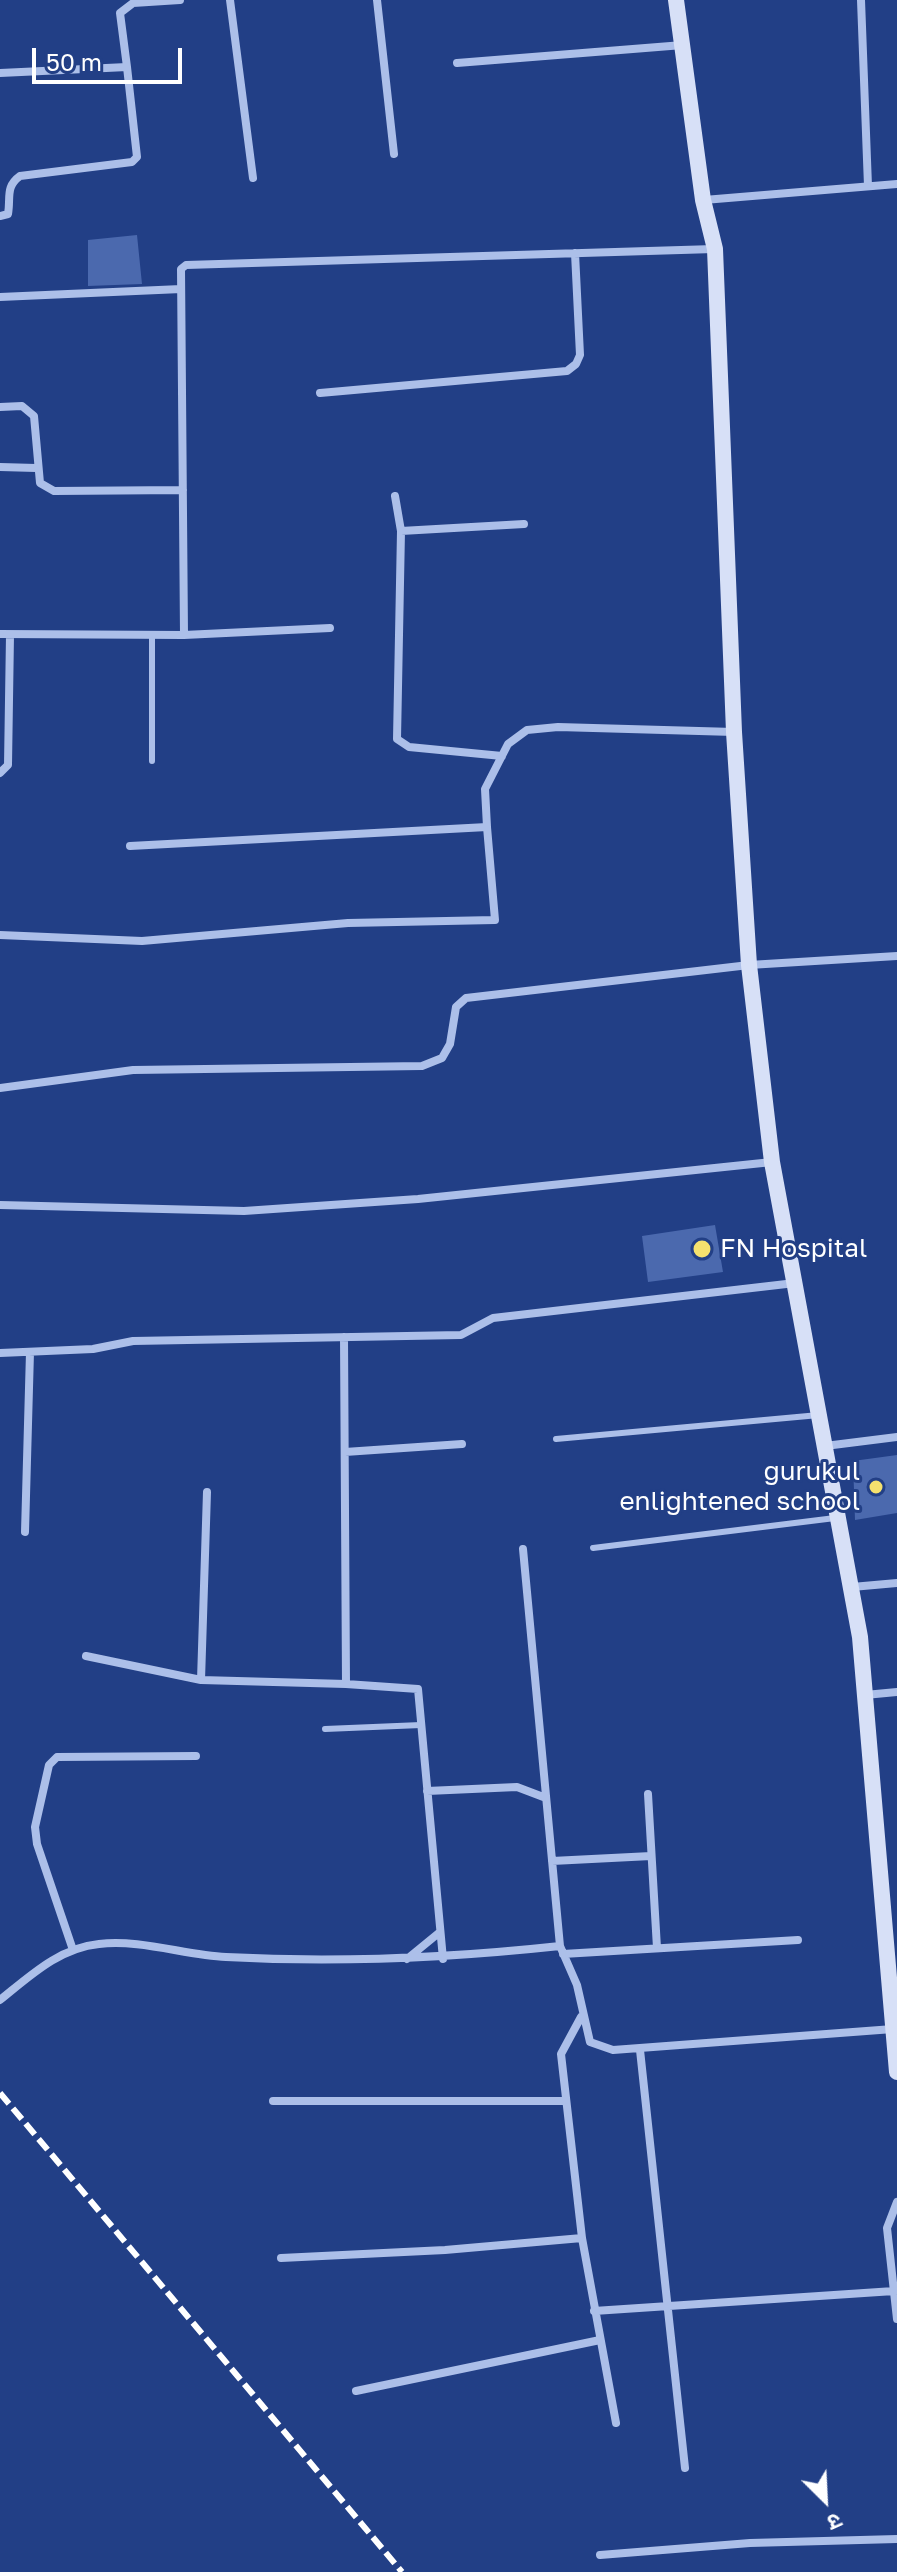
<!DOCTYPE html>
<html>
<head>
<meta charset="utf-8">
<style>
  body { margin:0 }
  #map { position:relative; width:897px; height:2572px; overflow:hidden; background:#223f86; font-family:"Golos Text","Noto Sans Devanagari",sans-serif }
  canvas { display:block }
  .north { position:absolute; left:785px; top:2460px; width:80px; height:80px; -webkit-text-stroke:6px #223f86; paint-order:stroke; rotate:156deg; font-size:22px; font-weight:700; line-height:32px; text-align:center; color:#fff }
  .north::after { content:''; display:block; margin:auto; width:28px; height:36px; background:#fff; clip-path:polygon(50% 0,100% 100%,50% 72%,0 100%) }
  .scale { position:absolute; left:32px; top:48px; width:150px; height:36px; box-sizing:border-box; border:4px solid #fff; border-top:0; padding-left:10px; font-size:24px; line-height:28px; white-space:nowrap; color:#fff; -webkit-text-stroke:6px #223f86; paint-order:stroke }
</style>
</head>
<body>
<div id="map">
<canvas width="897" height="2572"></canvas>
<div class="north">उ</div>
<div class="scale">50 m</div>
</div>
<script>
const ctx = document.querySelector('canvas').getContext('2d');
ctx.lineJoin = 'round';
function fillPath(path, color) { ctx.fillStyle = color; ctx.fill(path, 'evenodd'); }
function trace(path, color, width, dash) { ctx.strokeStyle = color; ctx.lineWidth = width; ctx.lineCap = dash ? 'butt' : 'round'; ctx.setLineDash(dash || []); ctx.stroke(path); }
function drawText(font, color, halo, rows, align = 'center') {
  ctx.font = font + ' "Golos Text",sans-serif'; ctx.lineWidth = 6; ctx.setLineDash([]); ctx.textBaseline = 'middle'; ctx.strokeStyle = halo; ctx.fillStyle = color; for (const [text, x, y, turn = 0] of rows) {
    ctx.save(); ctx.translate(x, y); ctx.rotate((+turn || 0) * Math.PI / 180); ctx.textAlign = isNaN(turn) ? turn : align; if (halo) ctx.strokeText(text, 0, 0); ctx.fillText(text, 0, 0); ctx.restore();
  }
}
const building = new Path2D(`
  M137,235l5,49 -54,2v-46z
  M715,1225l8,47 -75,10 -6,-46z
  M897,1455v58l-42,7 -2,-59z`);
const lane = new Path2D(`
  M152,761v-126
  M556,1439l263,-24
  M593,1548l242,-30
  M325,1729l96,-4`);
const street = new Path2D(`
  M230,0l23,178
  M377,0l17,154
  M861,0l7,186
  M457,63l226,-18
  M127,67l-7,-54 13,-10 47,-3
  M0,73l127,-6 10,90 -5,5 -112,14c-15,11 -9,21 -12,38l-8,2
  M704,200l193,-16
  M0,297l181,-8
  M320,393l247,-22 9,-7 4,-9 -5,-102
  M0,407l22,-1 12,10 6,67 14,8 129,-1
  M0,467l36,1
  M395,496l6,35 -4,208 12,8 93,9
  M401,531l123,-7
  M0,634l184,1 -3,-366 5,-4 528,-16
  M184,635l146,-7
  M0,773l8,-8 2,-130
  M130,846l357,-19 -2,-38 23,-45 19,-14 31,-3 176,5
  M0,935l142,6 206,-18 147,-3 -8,-93
  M0,1088l133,-18 289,-4 20,-8 8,-14 6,-37 10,-9 283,-33 148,-9
  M0,1205l244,6 174,-12 354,-37
  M0,1353l93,-4 40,-8 328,-6 32,-17 302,-35
  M825,1446l72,-9
  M345,1452l117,-8
  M25,1532l5,-180
  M523,1549l37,397
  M852,1587l45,-4
  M86,1656l115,24 145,4 -2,-347
  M201,1680l6,-188
  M346,1684l72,5 25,270
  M865,1695l32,-3
  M427,1791l90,-4 29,11
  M648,1794l9,154
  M552,1861l99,-5
  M73,1950l-36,-106 -2,-17 14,-62 8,-8 139,-1
  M563,1954l235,-14
  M407,1959l33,-27
  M0,2000c30,-24 59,-52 99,-56 41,-5 86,11 127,13 112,6 223,1 334,-11l17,39 13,57 23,8 280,-21
  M581,2017l-20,37 21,184 34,185
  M640,2050l45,418
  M273,2101h292
  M897,2202l-10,26 10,91
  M281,2258l164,-8 137,-12
  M594,2311l300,-20
  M356,2391l244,-51
  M600,2555l150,-12 147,-4`);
const secondary = new Path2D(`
  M676,0l27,200 12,49 19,483 15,233 23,197 88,475 37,435`);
const rail = new Path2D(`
  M0,2093l402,479`);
const markers = [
  [702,1249,10,"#f5e16e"],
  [876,1487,8,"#f5e16e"]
];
const poiNames = [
  ["FN Hospital",720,1249],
  ["gurukul",860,1472,"right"],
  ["enlightened school",860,1502,"right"]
];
fillPath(building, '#4b69ae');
trace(lane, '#acbfe9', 6);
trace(street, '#acbfe9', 8);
trace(secondary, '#d7e0f7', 16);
trace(rail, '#fff', 6, [14, 6]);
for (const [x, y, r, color] of markers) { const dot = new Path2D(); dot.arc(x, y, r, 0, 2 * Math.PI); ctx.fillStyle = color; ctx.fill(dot); trace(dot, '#223f86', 3); }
drawText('26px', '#fff', '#223f86', poiNames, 'left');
</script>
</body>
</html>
